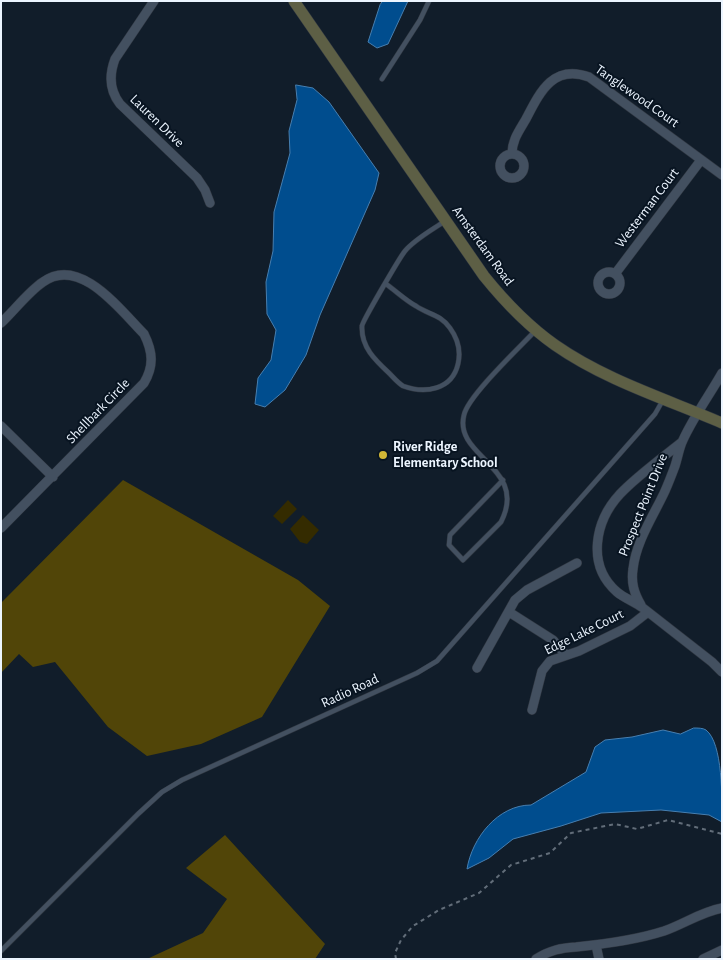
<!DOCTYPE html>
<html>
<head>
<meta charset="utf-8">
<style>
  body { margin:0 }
  #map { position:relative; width:723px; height:960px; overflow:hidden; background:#111d2a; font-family:"Alegreya Sans",sans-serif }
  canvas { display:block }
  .frame { position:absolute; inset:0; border:2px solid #ecf5ff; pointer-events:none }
</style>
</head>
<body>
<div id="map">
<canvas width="723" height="960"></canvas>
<div class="frame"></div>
</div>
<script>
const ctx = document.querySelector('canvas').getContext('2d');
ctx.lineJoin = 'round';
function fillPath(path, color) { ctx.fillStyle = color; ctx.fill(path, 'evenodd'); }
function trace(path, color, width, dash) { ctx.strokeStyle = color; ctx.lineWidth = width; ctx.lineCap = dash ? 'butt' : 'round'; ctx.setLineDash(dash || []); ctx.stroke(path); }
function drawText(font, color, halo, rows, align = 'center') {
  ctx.font = font + ' "Alegreya Sans",sans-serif'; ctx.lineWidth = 4; ctx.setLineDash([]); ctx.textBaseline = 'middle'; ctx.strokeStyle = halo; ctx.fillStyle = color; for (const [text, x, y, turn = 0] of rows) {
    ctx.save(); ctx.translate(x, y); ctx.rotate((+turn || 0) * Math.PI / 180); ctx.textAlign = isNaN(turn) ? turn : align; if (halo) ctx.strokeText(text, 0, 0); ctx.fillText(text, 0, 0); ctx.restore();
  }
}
const green = new Path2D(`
  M288,500l9,9 -15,15 -9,-8z
  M303,515l16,15 -12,14 -7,-2 -10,-13z`);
const forest = new Path2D(`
  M123,480l175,100 32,26 -68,111 -61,27 -54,12 -39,-29 -53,-65 -22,5 -14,-13 -18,19v-70z
  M225,835l100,109 -10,15h-168l56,-26 24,-34 -41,-31z`);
const water = new Path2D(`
  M383,1h25l-20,43 -11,4 -9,-6 12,-37z
  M296,85l17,3 16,14 50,71 -4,17 -55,125 -14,40 -21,35 -20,17 -10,-3 3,-26 13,-18 5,-30 -9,-16 -1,-32 7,-31 1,-39 16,-59 -1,-22 8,-31z
  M694,728c4,0 9,0 12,2 17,13 16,69 16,92l-13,-7 -48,-5 -60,3 -40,13 -48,13 -24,19 -22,11c5,-31 31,-64 64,-64l55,-33 9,-25 10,-7 27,-3 31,-7 17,4z`);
const path = new Path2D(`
  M396,959l-1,-6 6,-13 12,-14 26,-16 40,-17 32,-28 39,-12 21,-20 44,-9 22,5 31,-9 54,14`);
const service = new Path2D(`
  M382,79l38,-59 9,-19
  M386,284c10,7 19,16 30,22 13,9 24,8 34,22 8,11 11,23 8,36 -6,26 -33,30 -55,22 -5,-3 -10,-9 -14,-13 -14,-13 -28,-26 -27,-47 0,-4 38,-69 43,-75 10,-12 27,-21 40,-30
  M503,480l-53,55 -1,10 14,15 38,-38c28,-55 -48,-65 -37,-107 4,-19 55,-67 71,-84
  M1,951l137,-137 24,-22 20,-12 235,-107 20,-12 218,-247 8,-14`);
const minor = new Path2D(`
  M154,1l-39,58c-6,16 -6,31 5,45l77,74 8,12 5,13
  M512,154c0,-14 7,-23 14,-35 14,-27 27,-55 63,-42l133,98
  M500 166a12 12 0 1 1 24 0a12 12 0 1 1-24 0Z
  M598 283a11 11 0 1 1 22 0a11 11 0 1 1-22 0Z
  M615,274l86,-114
  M1,323c13,-12 27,-31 42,-41 37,-27 78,29 101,52 9,18 10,32 0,49l-143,145
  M1,426l52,51
  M682,442c-20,16 -45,34 -62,52 -25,27 -34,71 -3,98 7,6 18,10 26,16 23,18 46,36 69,54l10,10
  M641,605c-7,-12 -10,-22 -8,-36 3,-28 21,-54 32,-78 4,-9 7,-17 10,-25 3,-9 4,-18 8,-26 11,-24 26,-44 39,-67
  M509,612l44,28 12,14
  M477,668l38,-68 12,-10 50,-27
  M532,710l10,-39 8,-10 29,-10 51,-25 18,-14
  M596,945l3,14
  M536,959c14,-9 25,-11 40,-12 30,-3 60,-7 88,-16 20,-7 37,-19 58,-23
  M703,959l19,-9`);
const secondary = new Path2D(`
  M294,1l190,275c21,26 44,50 71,69 50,35 111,54 167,78`);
const markers = [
  [383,455,5,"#d2b736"]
];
const streetNames = [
  ["Tanglewood Court",637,96,35],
  ["Lauren Drive",157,121,44],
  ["Westerman Court",647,208,-53],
  ["Amsterdam Road",483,246,54],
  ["Shellbark Circle",98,411,-46],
  ["Prospect Point Drive",643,505,-68],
  ["Edge Lake Court",584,632,-26],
  ["Radio Road",350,691,-25]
];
const poiNames = [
  ["River Ridge",393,447],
  ["Elementary School",393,463]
];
fillPath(green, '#342b00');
fillPath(forest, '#514508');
fillPath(water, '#004d8e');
trace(water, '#477fb0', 1);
trace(service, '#303741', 5.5);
trace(minor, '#303741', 10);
trace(secondary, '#303741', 12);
trace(path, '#626d79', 2, [4, 4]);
trace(service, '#435060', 4.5);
trace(minor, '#435060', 9);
trace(secondary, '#5d5f45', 11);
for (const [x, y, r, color] of markers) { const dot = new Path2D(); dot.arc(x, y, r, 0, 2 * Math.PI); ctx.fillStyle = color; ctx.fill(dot); trace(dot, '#081421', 2); }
drawText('14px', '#ecf5ff', '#081421', streetNames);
drawText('bold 14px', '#ecf5ff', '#081421', poiNames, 'left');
</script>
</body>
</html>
